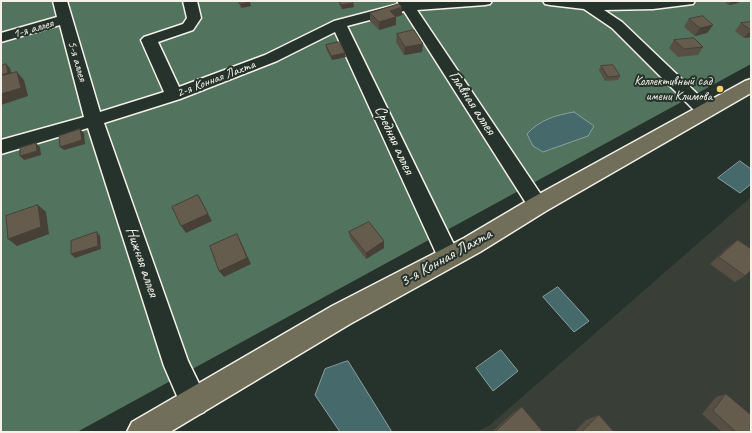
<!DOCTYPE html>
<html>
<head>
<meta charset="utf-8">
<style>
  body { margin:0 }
  #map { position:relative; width:752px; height:433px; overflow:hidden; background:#26332d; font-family:Caveat,sans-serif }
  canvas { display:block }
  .frame { position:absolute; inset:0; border:2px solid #f4f1e8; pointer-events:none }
</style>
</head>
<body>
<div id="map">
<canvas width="752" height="433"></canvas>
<div class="frame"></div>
</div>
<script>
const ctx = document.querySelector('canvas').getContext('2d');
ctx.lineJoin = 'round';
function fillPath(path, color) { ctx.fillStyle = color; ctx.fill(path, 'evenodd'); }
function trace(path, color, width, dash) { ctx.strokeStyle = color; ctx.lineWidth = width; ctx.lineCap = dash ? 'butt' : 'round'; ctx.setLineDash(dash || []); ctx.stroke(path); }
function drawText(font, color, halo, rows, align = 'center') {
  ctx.font = font + ' Caveat,sans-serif'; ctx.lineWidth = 4; ctx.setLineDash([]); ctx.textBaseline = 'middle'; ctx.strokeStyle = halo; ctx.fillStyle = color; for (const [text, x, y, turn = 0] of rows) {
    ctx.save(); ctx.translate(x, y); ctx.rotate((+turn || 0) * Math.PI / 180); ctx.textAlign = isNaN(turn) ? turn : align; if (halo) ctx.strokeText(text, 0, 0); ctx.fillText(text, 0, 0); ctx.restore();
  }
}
const built = new Path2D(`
  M751,197v235h-274l13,-7z`);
const green = new Path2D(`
  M1,1h750v63l-674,368h-76z`);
const water = new Path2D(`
  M574,112l20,14 -6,10 -45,16 -10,-6 -6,-12c12,-14 29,-19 47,-22z
  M740,161l11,8v15l-11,9 -22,-15z
  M558,287l31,34 -15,11 -31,-35z
  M501,350l17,21 -25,20 -17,-23z
  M348,361l44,71h-52l-25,-37 10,-26z`);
const minor = new Path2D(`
  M53,1h14l33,111 64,-20 -23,-52 3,-3 39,-13 4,-6 -4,-17h14l4,17 -8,12 -35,12 21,45 86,-32 69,-34 65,-17 -2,-3h95l-2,3 -5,1 -68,5 131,195 -3,6 -7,2 -7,-2 -127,-200 -57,15 113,231 -3,7 -8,3 -8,-3 -106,-232 -58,29 -97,38 -76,24 84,238 20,41 -4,10 -10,4 -10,-4 -20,-46 -76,-238 -87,26v-14l83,-23 -24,-92 -59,17v-9l56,-16z
  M543,1h152l-2,3 -40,5 -49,1 18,12 89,85 3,4 -3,4 -6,2 -6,-2 -87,-87 -28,-19 -34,-4 -5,-1z`);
const major = new Path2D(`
  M751,79v14l-205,118 -66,41 -130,72 -180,108h-43l5,-10 200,-116 132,-68 66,-39 215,-118z`);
const wall = new Path2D(`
  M338,1h14l1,2 1,4 -12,2z
  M724,1h16l-2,2 -9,2z
  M370,13l32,2 -6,2v8l-17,5 -9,-9z
  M689,19l24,6 -6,8 -12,3 -11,-9z
  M751,22v15l-7,1 -9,-7 6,-8z
  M397,34l25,18 -18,3 -8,-13z
  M674,40l29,7 -5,8 -20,2 -9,-9z
  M326,45l20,12 -14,3 -6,-11z
  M601,66l19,10 -2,4 -13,1 -6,-11z
  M349,232l35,16 -18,11 -16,-21z
  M738,240l7,36 -10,6 -25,-18 19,-18z
  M726,394l25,38h-29l-20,-18 14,-17z
  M522,407l21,25h-51l22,-20z
  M599,415l15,17h-40l12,-12z`);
const shadedWall = new Path2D(`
  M732,1h8l-2,2 -9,2z
  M250,2l1,4 -10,2 -1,-4z
  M353,3l1,4 -12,2 -1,-4z
  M402,7v8l-12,4v-8z
  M396,17v8l-17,5v-8z
  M713,25l-6,8 -12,3 5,-8z
  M751,30v7l-7,1z
  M423,44l-1,8 -18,3 1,-8z
  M345,53l1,4 -14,3 -1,-4z
  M6,64l4,4 2,9 -11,3v-5z
  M17,72l7,8 4,16 -27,9v-11z
  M80,129l4,4 1,11 -21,6 -4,-3z
  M36,143l4,4 1,8 -17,5 -4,-4z
  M198,195l14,26 -26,12 -5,-7z
  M38,205l8,7 3,22 -32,12 -9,-7z
  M97,232l3,4 1,13 -26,9 -4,-4z
  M237,234l14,30 -27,13 -5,-6z
  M384,241v7l-18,11v-6z`);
const building = new Path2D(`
  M239,1h10l1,1 -10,2z
  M340,1h12l1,2 -12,2z
  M399,4l3,3 -12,4 6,6 -17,5 -9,-9z
  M703,16l10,9 -13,3 -11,-9z
  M751,22v8l-10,-7z
  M414,30l9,14 -18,3 -8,-13z
  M694,38l9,9 -19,2 -10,-9z
  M340,42l5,11 -14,3 -5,-11z
  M6,64l2,9 -7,2v-9z
  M613,65l7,11 -12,1 -7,-11z
  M17,72l4,16 -20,6v-18z
  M80,129l2,11 -22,7 -1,-11z
  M36,143l1,8 -17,5v-8z
  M198,195l10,19 -27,12 -9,-19z
  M38,205l3,22 -33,12 -2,-23z
  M369,222l15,19 -18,12 -17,-21z
  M97,232l1,14 -27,8v-13z
  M237,234l10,24 -28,13 -9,-25z
  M738,240l13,9v21l-6,6 -26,-19z
  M726,394l25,21v17h-15l-23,-21z
  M522,407l21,25h-48z
  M599,415l15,17h-32z`);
const markers = [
  [720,89,4,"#ffd166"]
];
const farStreetnames = [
  ["1-я аллея",33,29,-16],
  ["5-я аллея",77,61,74],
  ["2-я Конная Лахта",216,79,-21]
];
const farPoinames = [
  ["Коллективный сад",712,82],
  ["имени Климова",712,97]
];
const streetNames = [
  ["Главная аллея",472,103,57],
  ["Средняя аллея",394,140,65],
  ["3-я Конная Лахта",446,258,-29],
  ["Нижняя аллея",142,262,71]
];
fillPath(built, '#393f37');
fillPath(green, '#52735d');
fillPath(water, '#46696c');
trace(water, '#8c9f9e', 1);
trace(minor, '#f4f1e8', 3);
trace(major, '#f4f1e8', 3);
fillPath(minor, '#26332d');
fillPath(major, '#716e59');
fillPath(wall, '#574f43');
fillPath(shadedWall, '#474037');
fillPath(building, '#655c4e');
trace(building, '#474037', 1);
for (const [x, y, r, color] of markers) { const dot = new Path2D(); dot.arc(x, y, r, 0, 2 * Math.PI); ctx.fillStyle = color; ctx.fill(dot); trace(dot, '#26332d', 1.5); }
drawText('13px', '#f4f1e8', '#26332d', farStreetnames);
drawText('13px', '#f4f1e8', '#26332d', farPoinames, 'right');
drawText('16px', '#f4f1e8', '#26332d', streetNames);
</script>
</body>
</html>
